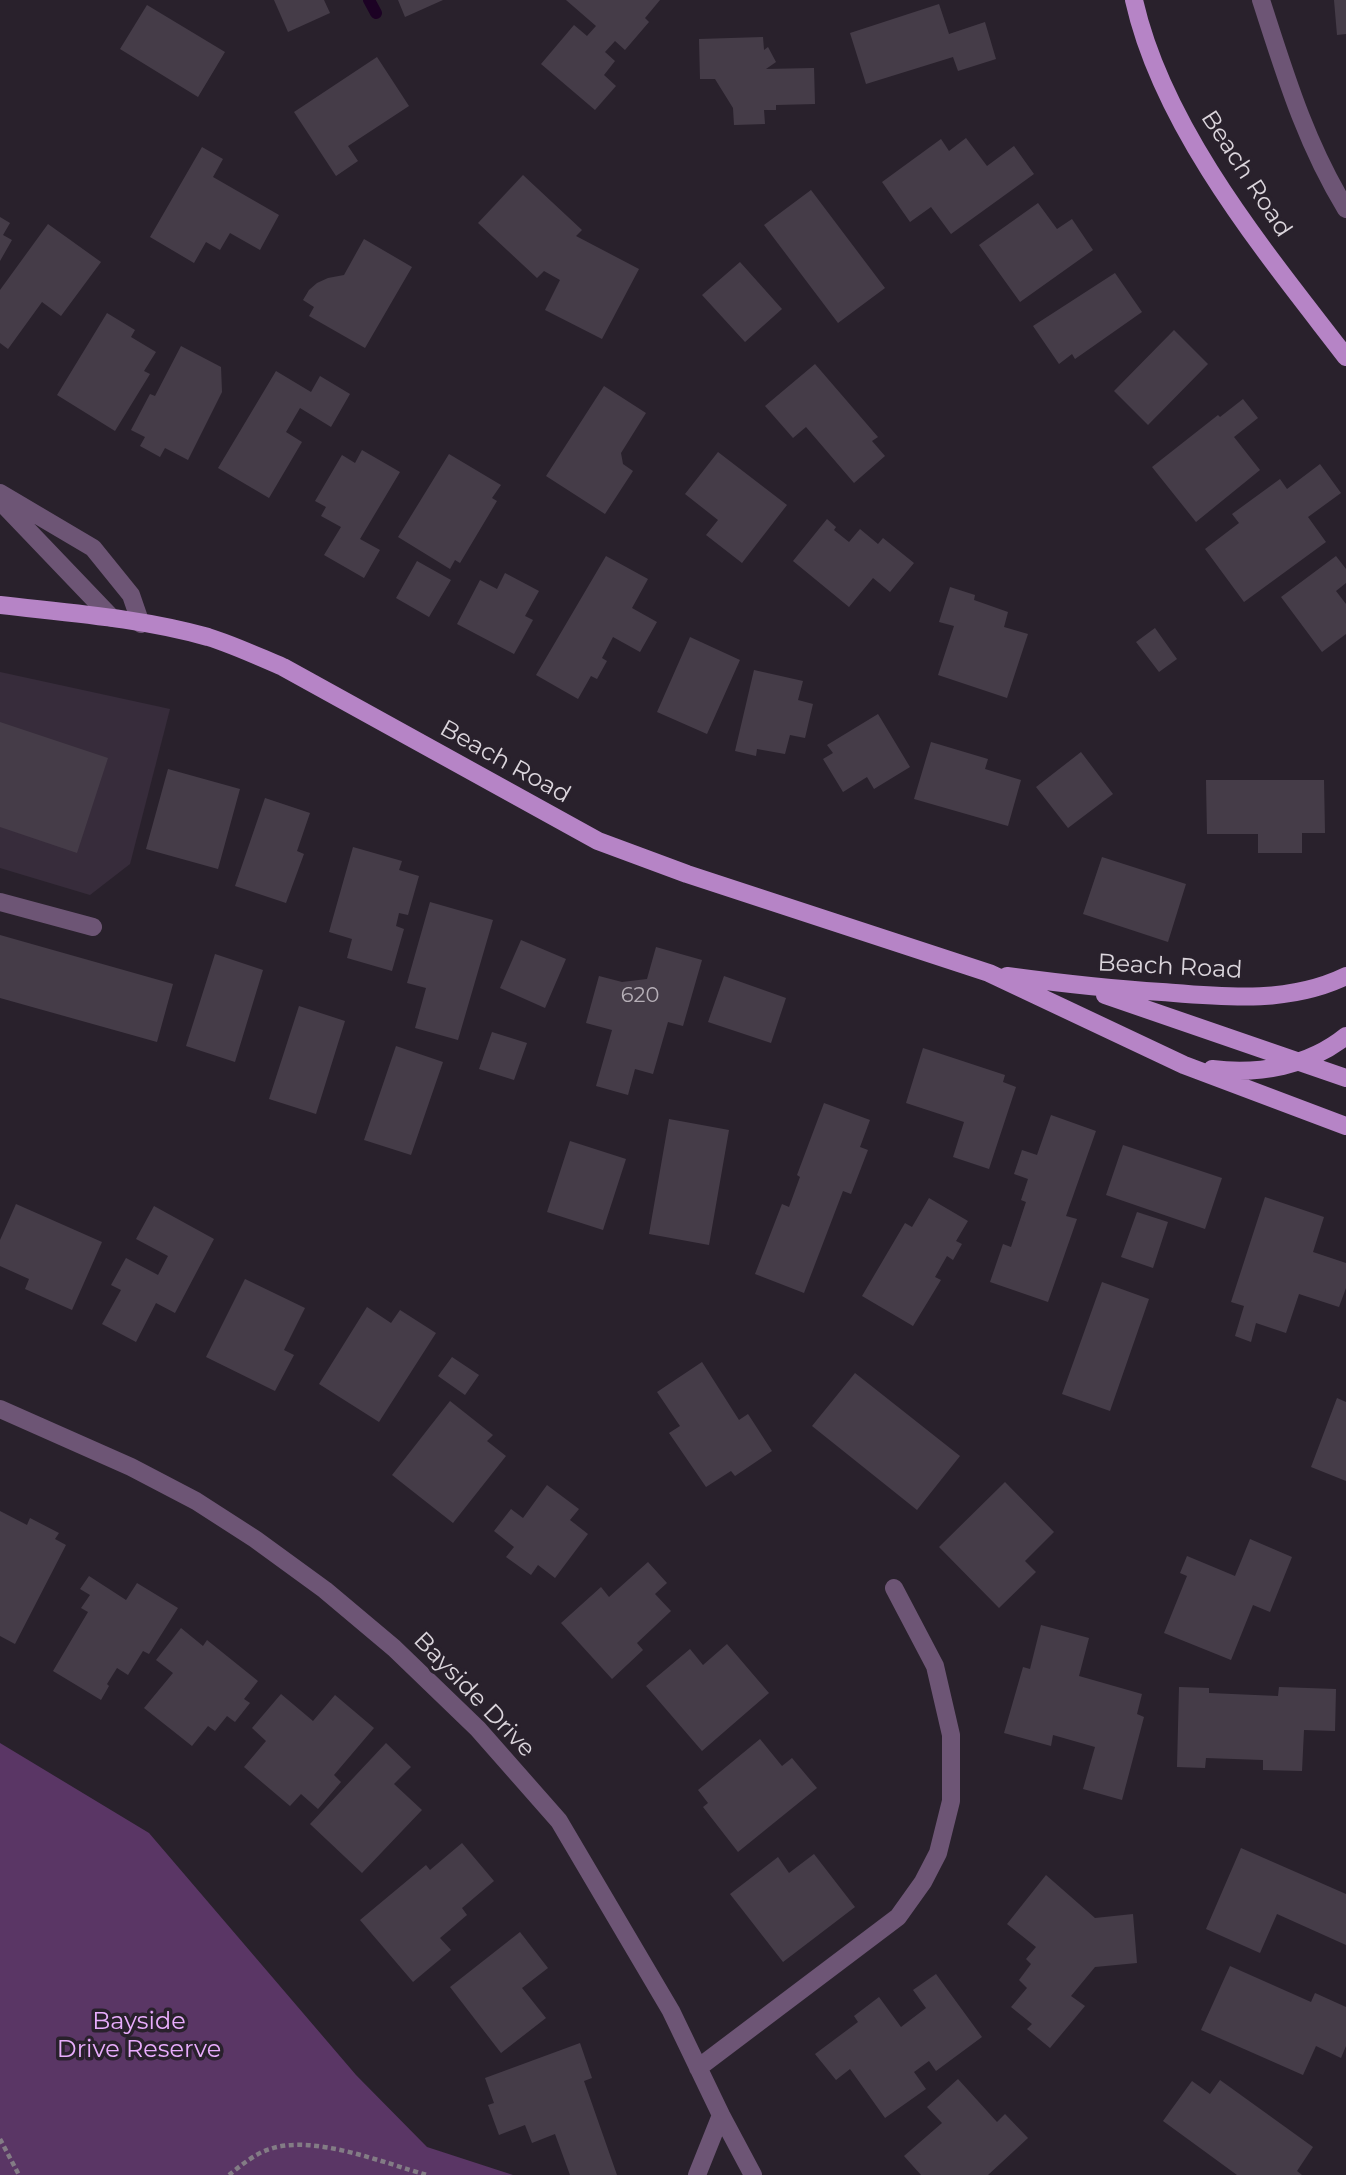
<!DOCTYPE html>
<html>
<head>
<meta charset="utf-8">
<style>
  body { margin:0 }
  canvas { display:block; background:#29212c }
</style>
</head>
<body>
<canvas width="1346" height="2175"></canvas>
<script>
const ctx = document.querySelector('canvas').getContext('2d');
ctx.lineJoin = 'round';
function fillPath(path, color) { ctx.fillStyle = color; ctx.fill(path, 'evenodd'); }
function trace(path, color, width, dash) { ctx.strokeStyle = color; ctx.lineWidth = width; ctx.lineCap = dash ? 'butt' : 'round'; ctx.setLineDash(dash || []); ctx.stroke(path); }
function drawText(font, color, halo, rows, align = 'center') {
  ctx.font = font + ' Montserrat,sans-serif'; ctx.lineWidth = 7; ctx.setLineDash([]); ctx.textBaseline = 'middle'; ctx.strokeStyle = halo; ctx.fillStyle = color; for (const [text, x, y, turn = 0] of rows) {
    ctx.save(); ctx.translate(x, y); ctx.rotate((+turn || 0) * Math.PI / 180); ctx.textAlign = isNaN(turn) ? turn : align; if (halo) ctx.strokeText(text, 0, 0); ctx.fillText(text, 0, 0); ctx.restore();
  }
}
const built = new Path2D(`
  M0,672l170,37 -40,155 -40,31 -90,-27z`);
const green = new Path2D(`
  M0,1743l149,90 207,242 71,72 86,28h-513z`);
const stream = new Path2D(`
  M369,0l7,13`);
const building = new Path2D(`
  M274,0h50l6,13 -42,19z
  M398,0h45l-38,17z
  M566,0h94l-15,18 4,4 -24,28 -10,-9 -10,11 10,9 -11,14 12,11 -21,24 -54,-46 33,-39 13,11 9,-10z
  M1334,0h12v34l-9,1z
  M939,4l10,30 36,-12 11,37 -38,12 -5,-14 -87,27 -16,-51z
  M147,5l78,47 -27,45 -78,-48z
  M763,37l1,13 4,-3 8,15 -10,7 48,-1 1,36 -39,1v5h-12l1,14 -31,1 -1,-17 -18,-29h-15l-1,-40z
  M377,57l32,49 -61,40 10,15 -22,15 -42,-64z
  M966,138l21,28 27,-20 20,28 -83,60 -20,-27 -21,15 -28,-40 59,-43 8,12z
  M202,147l21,12 -10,18 66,38 -19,35 -30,-17 -10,17 -14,-8 -12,21 -44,-26z
  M523,175l59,55 -6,6 63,33 -37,70 -57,-29 15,-30 -16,-9 -7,7 -59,-55z
  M811,190l74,98 -47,35 -74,-98z
  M1038,203l19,26 15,-10 21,31 -73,52 -41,-57z
  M0,217l10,6 -7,12 9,5 -12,21z
  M48,224l53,38 -40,54 -19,-14 -34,47 -8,-6v-53z
  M364,239l48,28 -47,81 -56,-32 5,-9 -11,-7 6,-10 8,-7 11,-5 16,-3z
  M740,262l42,47 -37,33 -43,-47z
  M1115,273l27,39 -67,47 -3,-5 -13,10 -26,-38z
  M107,313l28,17 -4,7 25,15 -12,19 6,3 -35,57 -58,-36z
  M1174,330l34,34 -60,61 -34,-34z
  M181,346l40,21 1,25 -34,68 -23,-12 -5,9 -20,-11 5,-9 -14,-7 19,-36 5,2z
  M815,364l63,73 -6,4 13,15 -31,27 -48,-56 -13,11 -28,-32z
  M276,371l35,21 9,-16 30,18 -19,33 -31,-19 -14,24 16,10 -33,56 -51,-30z
  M604,386l42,27 -25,40 2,11 10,7 -28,43 -59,-38z
  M1243,399l15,19 -24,19 26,33 -64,52 -44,-55 66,-52 2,2z
  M362,450l38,22 -40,67 20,11 -16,28 -40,-23 17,-28 -20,-11 5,-9 -11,-6 27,-46 13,8z
  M718,452l69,53 -45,58 -36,-28 12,-15 -33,-26z
  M449,454l52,31 -9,13 5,3 -37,62 -5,-3 -5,9 -52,-32z
  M1320,464l21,29 -33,24 18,25 -82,60 -39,-53 34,-26 -7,-9 48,-35 7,10z
  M827,519l9,8 -2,3 15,12 11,-13 18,15 5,-6 31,25 -24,29 -17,-14 -24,29 -56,-46z
  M606,556l42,23 -16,29 25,14 -17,30 -27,-15 -11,21 5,3 -10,18 -6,-3 -13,23 -42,-24z
  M1336,556l10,13v14l-10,8 10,13v30l-24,18 -41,-55z
  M417,561l34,19 -22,37 -33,-19z
  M505,573l34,18 -14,25 8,4 -19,34 -57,-30 23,-44 17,9z
  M950,587l25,8 -1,5 34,12 -4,15 24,7 -21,64 -69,-23 16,-49 -15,-4z
  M1155,628l22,31 -18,13 -23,-30z
  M690,637l50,23 -33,74 -50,-22z
  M754,670l49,11 -5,19 15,4 -8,34 -15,-3 -5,19 -28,-5 -1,7 -21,-5z
  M878,714l32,53 -36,22 -7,-12 -24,15 -20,-33 10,-6 -6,-8z
  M0,722l108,36 -31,95 -77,-26z
  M931,742l57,17 -3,10 36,11 -13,46 -94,-27z
  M1081,752l32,42 -45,34 -32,-41z
  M168,769l72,20 -22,80 -72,-20z
  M1206,780h118l1,53h-23v20h-44v-19h-51z
  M265,798l45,15 -13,38 7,3 -18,49 -51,-17z
  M353,847l49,14 -3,9 20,6 -11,39 -9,-2 -3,13 8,3 -12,42 -45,-13 5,-19 -23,-7z
  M1102,857l84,27 -18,58 -85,-28z
  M430,902l63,18 -35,120 -43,-12 11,-40 -19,-5z
  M0,935l173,49 -16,58 -157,-44z
  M521,940l45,19 -21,49 -45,-20z
  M656,947l46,13 -19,66 -15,-4 -15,52 -18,-5 -7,26 -32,-9 16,-56 -26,-7 13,-47 23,6 25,-3z
  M215,954l48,16 -28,92 -49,-16z
  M724,976l62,22 -15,45 -63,-21z
  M299,1006l46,15 -29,93 -47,-15z
  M492,1032l35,11 -13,37 -35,-11z
  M396,1046l47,16 -32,93 -47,-15z
  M923,1048l82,27 -2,7 13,5 -27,82 -36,-12 11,-35 -58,-19z
  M824,1103l46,17 -10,27 8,3 -17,44 -8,-3 -39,102 -49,-19 27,-70 7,3 11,-30 -3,-2z
  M1051,1115l45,16 -30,85 11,3 -29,83 -58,-20 13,-38 8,3 15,-45 -5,-2 7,-21 -14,-5 8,-24 15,5z
  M669,1119l60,11 -20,115 -60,-11z
  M570,1141l56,18 -23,71 -56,-18z
  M1123,1145l99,33 -17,51 -99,-34z
  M1265,1197l59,20 -11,35 33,11v25l-7,19 -40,-13 -13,39 -30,-10 -5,19 -16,-6 9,-30 -13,-4z
  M929,1198l39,23 -12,20 6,3 -9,16 -6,-4 -12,21 6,3 -28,46 -51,-30 43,-73 7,4z
  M16,1204l86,38 -30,68 -47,-21 4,-10 -29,-13v-26z
  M154,1206l60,33 -39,74 -19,-10 -20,39 -34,-18 19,-34 -10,-5 15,-27 32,17 10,-19 -32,-17z
  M1137,1212l31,10 -15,46 -32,-11z
  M245,1279l60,29 -21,42 10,5 -19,36 -69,-34z
  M1102,1282l47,17 -39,112 -48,-17z
  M367,1307l24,16 9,-13 36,23 -57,89 -60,-38z
  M452,1357l27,18 -14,20 -27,-19z
  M702,1362l37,58 9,-6 24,37 -37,25 -4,-5 -25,16 -37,-54 11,-7 -23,-34z
  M855,1373l105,83 -43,54 -105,-84z
  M1337,1398l9,4v79l-35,-14z
  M450,1401l43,34 -6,6 19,15 -53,67 -61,-48z
  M1005,1482l49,50 -29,29 11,11 -37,36 -60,-61z
  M547,1485l32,24 -9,11 18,14 -33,44 -17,-13 -7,10 -25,-18 8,-10 -20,-16 17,-22 12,9z
  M0,1511l27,14 3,-7 29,15 -4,6 11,6 -51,99 -15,-8z
  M1250,1539l42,18 -22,55 -17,-7 -22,55 -67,-27 23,-57 -7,-3 7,-17 48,20z
  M648,1562l19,21 -12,11 16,17 -34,32 6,7 -31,29 -51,-56 40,-36 8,10z
  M89,1576l37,24 11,-17 41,25 -29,46 -6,-3 -15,24 -11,-7 -10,16 2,2 -8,14 -48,-29 35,-59 -7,-4 9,-13 -10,-6z
  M1041,1625l48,13 -10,38 63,18 -5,20 7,3 -22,83 -39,-11 12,-42 -42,-12 -2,11 -47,-13 19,-66 7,2z
  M181,1628l22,18 4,-6 51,41 -14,18 6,4 -15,19 -8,-6 -12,15 -7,-5 -16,20 -48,-38 29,-35 -17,-13z
  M727,1644l42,49 -67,58 -56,-65 44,-37 13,16z
  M1179,1687l30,1v5l69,3 1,-9 57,2 -1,42 -31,-1 -2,41 -39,-1v-10l-57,-2 -1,10 -28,-1z
  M281,1694l32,27 22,-26 39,33 -40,47 7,7 -23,27 -17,-15 -11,12 -46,-39 22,-26 -14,-13z
  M760,1739l22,27 10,-8 25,30 -79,64 -35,-45 5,-4 -10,-13z
  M386,1743l25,24 -17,17 28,26 -60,63 -52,-49z
  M462,1843l32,38 -32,27 5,7 -27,23 11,12 -38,32 -53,-62 66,-55 4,5z
  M1241,1848l105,46v51l-69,-31 -17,39 -54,-24z
  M814,1854l41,53 -72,55 -53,-68 48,-37 11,16z
  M1046,1875l49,43 38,-4 4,49 -42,4 -24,29 14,10 -35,42 -23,-19 5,-5 -21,-17 16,-19 -8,-8 12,-16 -5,-5 10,-12 -29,-23z
  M520,1932l28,36 -26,20 24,30 -45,35 -51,-66z
  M1230,1966l81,36 4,-9 31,14v39l-5,12 -25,-12 -13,29 -102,-45z
  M936,1974l46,63 -46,34 -7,-10 -15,11 12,17 -41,29 -35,-49 -14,11 -21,-26 43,-32 -4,-6 25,-19 22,30 25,-19 -13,-18z
  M580,2043l12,35 -8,3 33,94h-47l-15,-41 -23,9 -7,-18 -26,10 -11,-30 6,-2 -9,-25z
  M958,2079l39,43 8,-8 23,24 -40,37h-67l-17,-19 38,-33 -15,-16z
  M1220,2080l93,67 -16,24 5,4h-65l-74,-54 29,-40 18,13z`);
const path = new Path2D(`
  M0,2139l19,36
  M229,2175c11,-9 27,-22 41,-26 43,-15 114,14 157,26`);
const minor = new Path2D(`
  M1261,0c24,74 44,142 85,209
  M0,493l93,55 38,47 10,29
  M0,501l112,117
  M0,902l93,25
  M0,1409l131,58 65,34 59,38 70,51 69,58 84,81 81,92 112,190 50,104 32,60
  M698,2068l200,-151 25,-35 15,-29 13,-52v-66l-16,-69 -41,-78
  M697,2175l24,-60`);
const major = new Path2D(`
  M1134,0c29,130 133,254 212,357
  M0,605c69,8 141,13 208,32 26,8 51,20 75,30l315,174 89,33 302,99 195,92 162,61
  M1007,976c52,7 103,13 155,16 62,5 126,12 184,-16
  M1105,995l241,83
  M1212,1069c47,6 97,-3 134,-33`);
const numberNames = [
  ["620",640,996]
];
const streetNames = [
  ["Beach Road",1246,174,57],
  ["Beach Road",505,762,29],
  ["Beach Road",1170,967,3],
  ["Bayside Drive",474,1695,46]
];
const parkNames = [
  ["Bayside",139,2022],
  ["Drive Reserve",139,2050]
];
fillPath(built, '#372c3b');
fillPath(green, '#5a3665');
trace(stream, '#1c0224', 12);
fillPath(building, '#453c48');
trace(path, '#837c85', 4.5, [5, 3.5]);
trace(minor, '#6d5575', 18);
trace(major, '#b684c6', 18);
drawText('21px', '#b6afb7', null, numberNames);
drawText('24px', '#dbd5dc', '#29212c', streetNames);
drawText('24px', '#e9adfd', '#29212c', parkNames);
</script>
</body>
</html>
